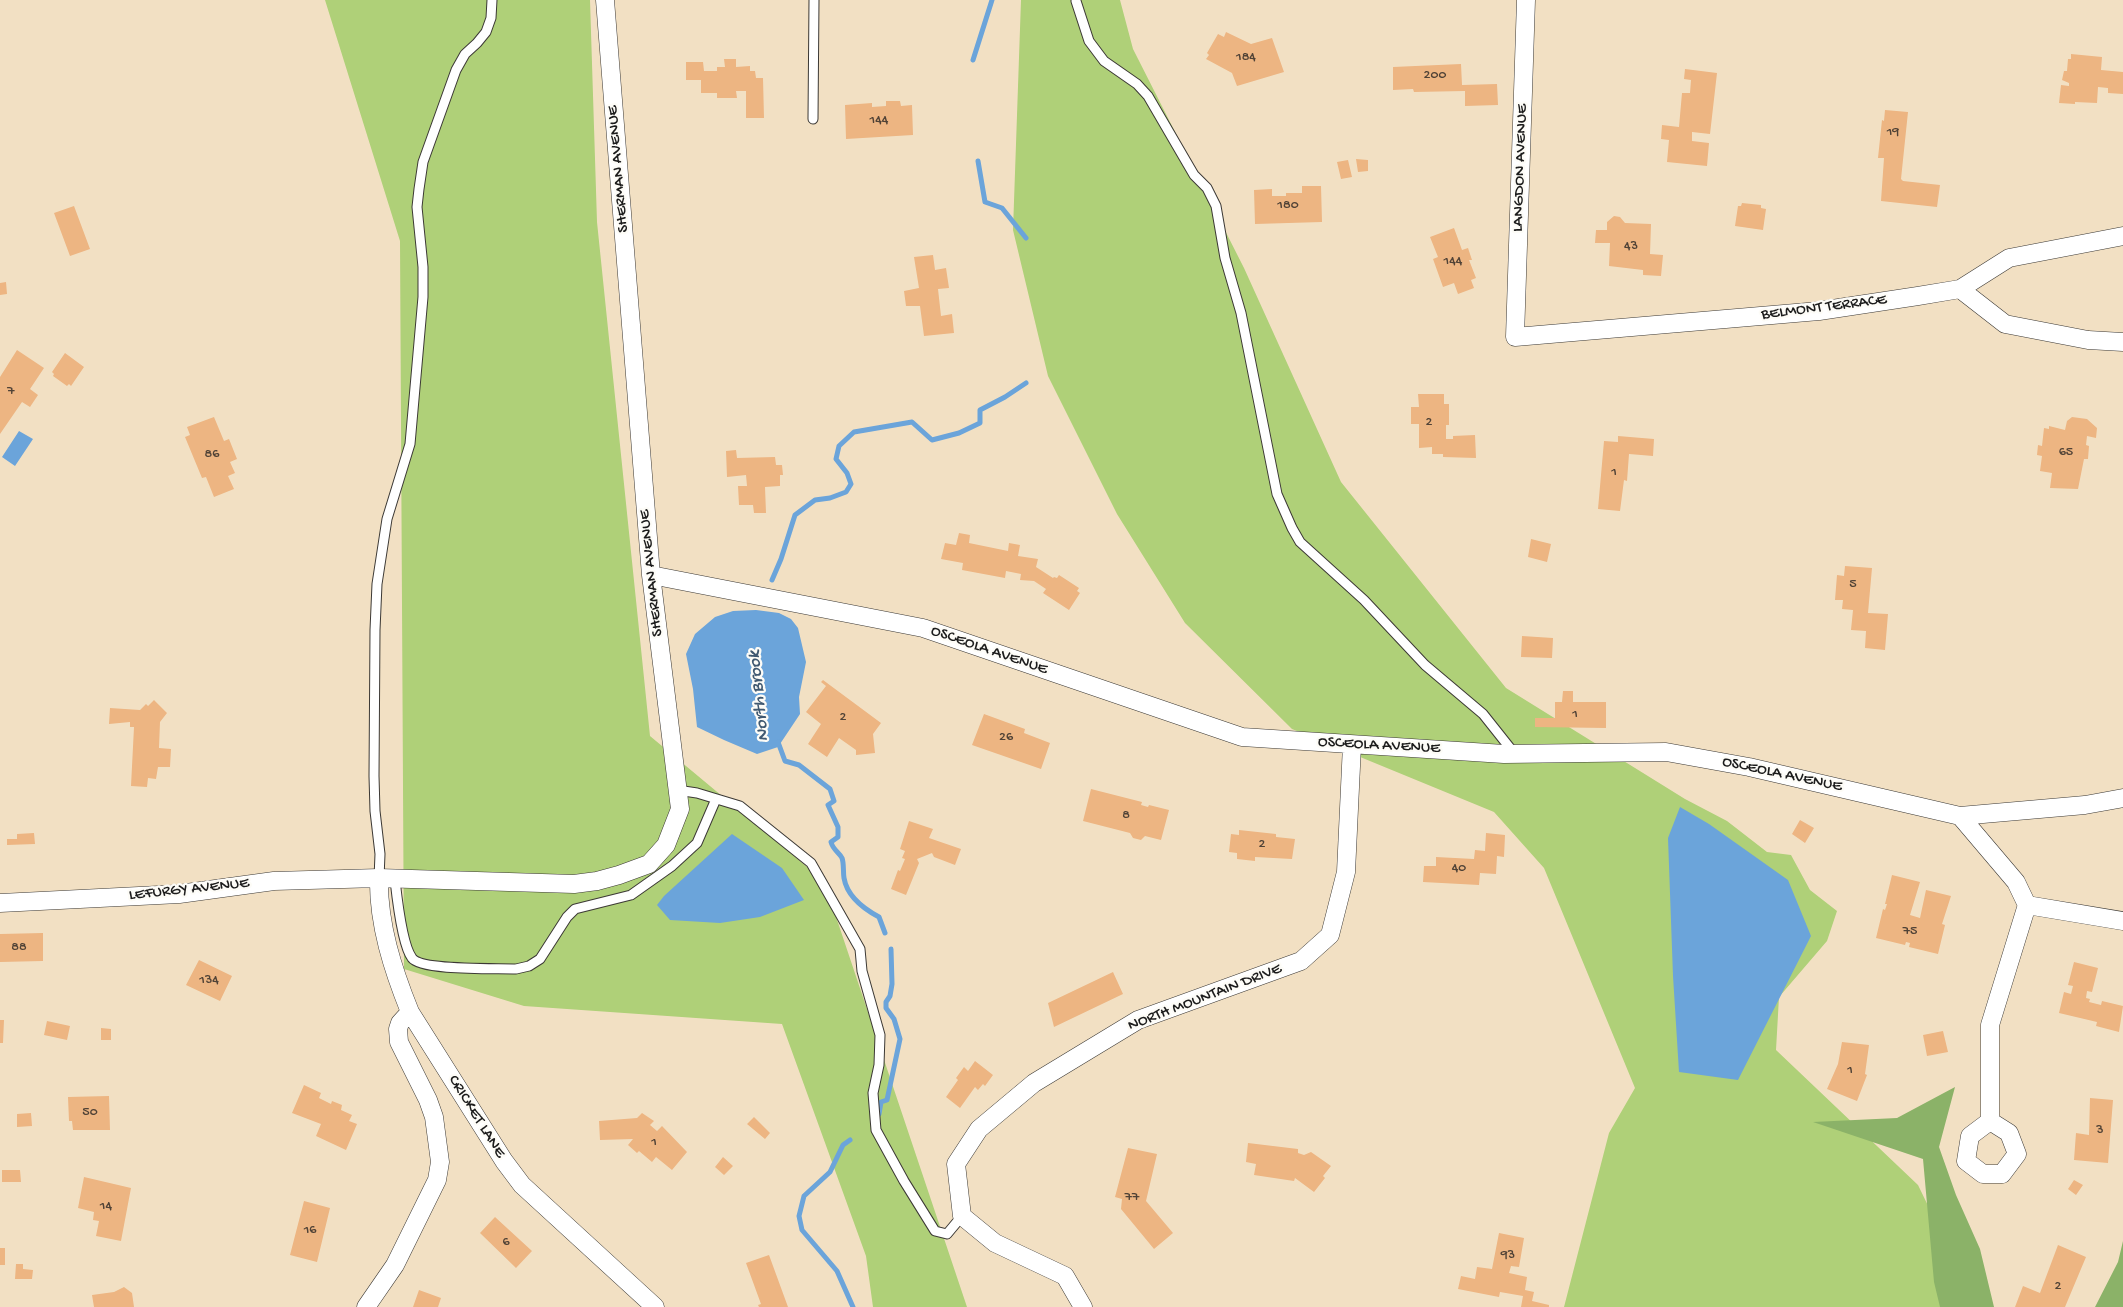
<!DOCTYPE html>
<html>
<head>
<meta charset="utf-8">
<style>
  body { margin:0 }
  canvas { display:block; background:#f2e0c3 }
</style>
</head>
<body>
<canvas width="2123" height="1307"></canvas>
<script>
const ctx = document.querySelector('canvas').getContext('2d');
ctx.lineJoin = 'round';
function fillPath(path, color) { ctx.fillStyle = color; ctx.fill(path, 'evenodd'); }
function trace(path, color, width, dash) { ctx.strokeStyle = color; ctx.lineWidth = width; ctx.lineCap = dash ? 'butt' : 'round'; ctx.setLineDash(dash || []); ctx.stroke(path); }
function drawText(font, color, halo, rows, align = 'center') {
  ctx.font = font + ' "Gochi Hand",sans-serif'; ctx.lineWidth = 4.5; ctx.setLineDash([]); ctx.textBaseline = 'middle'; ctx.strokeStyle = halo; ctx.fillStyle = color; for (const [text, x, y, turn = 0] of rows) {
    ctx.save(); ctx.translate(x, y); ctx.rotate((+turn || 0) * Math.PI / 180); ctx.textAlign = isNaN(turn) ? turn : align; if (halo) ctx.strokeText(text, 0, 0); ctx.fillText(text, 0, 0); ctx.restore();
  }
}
const green = new Path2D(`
  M325,0h265l7,222 53,514 174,145 143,426h-94l-7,-51 -84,-232 -258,-18 -120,-37 -4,-728z
  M1021,0h99l13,49 111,219 97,214 165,206 179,111 42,22 40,31 24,3 19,35 27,21 -10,30 -48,56 -3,53 142,135 59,122h-413l45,-174 26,-45 -91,-220 -50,-56 -202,-83 -107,-106 -68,-109 -69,-138 -35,-146z`);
const forest = new Path2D(`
  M1955,1087l-16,60 17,48 24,54 14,58h-54l-6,-25 -11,-123 -110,-37 84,-4z
  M2123,1241v66h-28l23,-45z`);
const water = new Path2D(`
  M19,431l14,8 -18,27 -13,-9z
  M756,610l23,3 12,6 7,9 8,34 -7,35 1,17 -22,33 -21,7 -33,-14 -27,-13 -4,-38 -7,-35 9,-20 20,-17 18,-6z
  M1680,807l29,17 79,56 23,56 -73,144 -59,-8 -6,-96 -5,-138z
  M732,834l50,34 22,32 -44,17 -40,6 -50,-3 -13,-15 7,-9z`);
const stream = new Path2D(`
  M973,60l19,-60
  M978,161l7,41 17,6 24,30
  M772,580l9,-21 14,-44 20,-15 15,-2 16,-6 5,-8 -4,-11 -11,-14 3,-13 15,-14 58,-10 20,18 27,-7 21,-10v-13l25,-13 21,-14
  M778,742l7,19 14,4 31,24 4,12 -6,4 10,22v10l-7,5c2,8 8,10 11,16 2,5 1,14 2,20 3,18 20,31 35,39l6,16
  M879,1114l2,-12 6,-2 13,-61 -6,-20 -8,-11v-6l4,-6 2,-12 -1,-35
  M850,1140l-7,5 -13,27 -26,24 -5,20 3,14 35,41 16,36`);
const building = new Path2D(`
  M1226,32l25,12 21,-6 12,34 -47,14 -5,-13 -26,-14 3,-4 -2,-2 11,-19 6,3z
  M2071,54l31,3 -1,13 22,2v22l-15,-1v-5l-10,-1 -1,16 -22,-1v2l-16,-1 2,-18 8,1v-3l-7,-3 2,-9h3l1,-12h3z
  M724,59h12v8l14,-1v5h5l1,7h7l1,40h-18v-27h-10l1,7h-20v-5h-16v-13h-15v-18h17l1,9h13v-4h8z
  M1461,64l1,21 35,-1 1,21 -33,1v-15l-51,1 -1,-3 -20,1v-23z
  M1685,69l32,4 -7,61 -18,-2v9l17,2 -2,23 -40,-4 2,-22 -8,-1 1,-14 17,2 3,-34h8l1,-13 -7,-1z
  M886,101h14l1,5 11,-1 1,30 -67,4 -1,-34 27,-2v4l14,-1z
  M1885,110l23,2 -7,67 2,2 37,4 -3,22 -56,-6 3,-43h-6l4,-38 2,1z
  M1356,159l12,1v11l-10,1z
  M1348,160l4,17 -11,2 -4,-17z
  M1302,186h19l1,36 -67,2 -1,-34 18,-1v7h14v-3h16z
  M1742,203l19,2v3l5,1 -3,21 -28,-4 3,-20h3z
  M74,206l16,43 -20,7 -16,-43z
  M1614,216l6,1 5,6 26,1 -1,30 13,1 -2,21 -18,-1v-5l-34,-4 1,-23h-15l1,-13h11v-8z
  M1454,228l8,22 6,-2 4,12h-3l7,18 -5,2 3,8 -16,6 -4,-11 -11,4 -10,-28 5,-2 -8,-20z
  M933,255l2,15 11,-2 3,20 -11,1 3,27 11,-2 2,19 -30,3 -4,-30h-14l-2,-15 15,-3 -5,-31z
  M6,282l1,12 -7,1v-12z
  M17,350l27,18 -14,21 8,6 -8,12 -8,-5 -22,32v-57z
  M65,353l19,14 -13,19 -2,-2 -2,2 -14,-10 1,-2 -2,-2z
  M1418,394h26v10h5v21h-3v14h7v-3l22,-1 1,23 -33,-1v-3h-11v-7l-13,1v-24h-8v-17h8z
  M214,417l10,24 5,-2 8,20 -7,3 5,11 -7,3 6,13 -20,8 -8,-20 -4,1 -17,-41 5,-2 -3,-8z
  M2072,417l15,2 10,9 -1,10 -9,-2 -1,9 3,1 -1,13h-4l-6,30 -28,-1 2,-15 -12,-2 2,-15 -5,-1 1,-10 4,1 2,-18 5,1v-3l16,4 2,-9z
  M1618,436l36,3 -1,17 -24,-2 -2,27 -3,-1 -4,31 -22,-2 6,-68 14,1z
  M736,450l1,8 38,-1 1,8h6l1,10h-3v11l-15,1 1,26h-12l-1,-8h-14l-1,-19h9l-1,-11 -19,2 -1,-26z
  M959,533l11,2 -1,8 39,8 1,-8 11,2 -2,11 20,3 -2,8 17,11 1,-1 3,1 2,-3 20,13 -2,3 3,2 -11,17 -26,-17 3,-4 -12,-8 -14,-1 1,-6 -15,-3 -1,7 -43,-8 1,-7 -22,-4 4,-16 11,2z
  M1531,539l20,5 -4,18 -19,-5z
  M1845,566l27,2 -4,45 20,1 -3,36 -20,-2 1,-17 -15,-1 2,-20 -11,-1 1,-9h-8l2,-25 7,1z
  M1522,636l31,2 -1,20 -31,-1z
  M823,680l58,43 -8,11 2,19 -19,2v-5l-17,-12 -12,19 -19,-13 13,-20 -15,-12 20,-26 -5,-4z
  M1563,691h10v11h33v26l-71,-1v-9h20v-16h7z
  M154,700l13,13 -7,9 -1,26 12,1 -1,18h-12l-2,12 -8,-1 -1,9 -16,-1 3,-59h-4v-5l-21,2 1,-16 30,2 6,-6 2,2z
  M984,714l41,15 -1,4 26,10 -9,26 -69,-24z
  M1091,789l51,13 -1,3 7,2 1,-2 20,5 -8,30 -16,-4 -4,4 -8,-2 -3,-5 -47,-12z
  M1800,820l14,8 -9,15 -13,-9z
  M909,821l24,8 -4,9 32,11 -6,16 -21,-8 -2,-4 -15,6 2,4 -13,32 -15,-6 7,-19 2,1 5,-12 -3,-1 3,-7 -5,-2z
  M1239,830l37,4v3l19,2 -3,20 -37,-2v4l-18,-2v-6l-8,-1 2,-18 8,1z
  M34,833l1,11 -28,1v-6h10v-5z
  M1486,833l19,2 -1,22 -7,-1 -1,18 -16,-1 -1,12 -56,-3 1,-16h12v-9l38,2 1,-9 10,1z
  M1892,875l28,7 -10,33 10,3 6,-28 25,6 -9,28 3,1 -7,29 -29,-7 1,-4 -4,-1 -1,3 -29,-7 7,-29 2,1 2,-6h-2z
  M43,933v28l-43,1v-28z
  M199,960l33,16 -12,25 -34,-16z
  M2074,962l24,6 -6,24 -5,-1 -1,7 4,1 -1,3 12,3 1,-4 21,5 -4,26 -23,-6 1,-4 -38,-9 5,-21 7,2 2,-8 -5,-1z
  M1113,972l10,22 -69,33 -6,-24z
  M0,1020h4l-1,23h-3z
  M47,1021l23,5 -3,14 -23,-5z
  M101,1028l10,1v11h-10z
  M1943,1031l5,21 -21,4 -4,-21z
  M1842,1042l27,3 -4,29 2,1 -10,26 -30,-12 11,-25z
  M975,1061l18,14 -8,11 -2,-2 -5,6 -3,-3 -15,21 -14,-11 12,-17 -2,-2 8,-11 4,4z
  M304,1085l17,8 -2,5 12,6 1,-3 10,4 -1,5 11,5 -3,6 8,3 -11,26 -30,-14 5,-12 -29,-11z
  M109,1096l1,34h-37l-1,-9h-3l-1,-24z
  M2090,1098l23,2 -5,63 -34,-3 2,-27 13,2z
  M31,1113l1,13 -15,1v-13z
  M642,1113l12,8 -4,4 7,6 5,-5 25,26 -15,18 -16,-13 -4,5 -13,-11 -2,2 -9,-8 5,-6 -33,1 -1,-19 38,-3z
  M754,1117l16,16 -5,6 -18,-15z
  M1248,1143l50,6v4l6,2 7,-3 20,14 -8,10 2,2 -11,14 -19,-14 -1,3 -40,-6 2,-11 -10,-2z
  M1128,1148l29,6 -11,47 27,32 -19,16 -33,-40 1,-10 -7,-2z
  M723,1157l10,9 -9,9 -9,-8z
  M2,1170h18l1,12h-19z
  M84,1177l47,11 -10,53 -25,-5 3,-15 -6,-1 1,-8 -16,-4z
  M2074,1180l9,5 -7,10 -8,-6z
  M304,1201l26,7 -13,54 -27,-7z
  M495,1217l37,34 -16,17 -36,-35z
  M1499,1233l25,5 -5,29 -8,-1 -2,7 18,4 -2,13 9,2 -2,9 17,4v2h-28l2,-11 -23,-4 -1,5 -41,-8 3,-13 14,3 2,-12 15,2z
  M2058,1245l28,12 -21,50h-50l8,-21 17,7z
  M0,1248h5v17h-5z
  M769,1255l19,52h-29l-1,-2 3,-1 -15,-41z
  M16,1264h7v5l10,1 -1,9h-17z
  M124,1287l8,6 2,14h-40l-2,-12 22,-3z
  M419,1290l22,8 -3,9h-25z`);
const lane = new Path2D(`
  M1076,1l13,40 15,20 33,23 11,12 46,79 13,13 9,18 9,52 16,55 36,181 15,34 8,14 64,58 61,65 58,49 31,39
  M813,119l1,-119
  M677,790l20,3 43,13 71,57 49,86 2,22 18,64 -1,30 -6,28 3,37 28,51 31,50 12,3 15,-18
  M379,878l1,-24 -5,-43 -1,-35 1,-146 2,-46 10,-65 23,-75 13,-147v-30l-6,-60 2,-18 4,-27 33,-92 9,-16 12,-11 9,-11 5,-14 1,-18
  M395,880c2,18 7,65 17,78 9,13 86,10 104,11l13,-3 11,-7 27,-42 8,-8 56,-14 41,-29 25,-23 19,-44`);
const street = new Path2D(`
  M1526,0l-11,337 304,-26 99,-15 42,-7 49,-31 114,-22
  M1960,289l45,35 83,16 35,2
  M651,575l272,53 319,109 262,17 162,-2 83,15 211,49 125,-11 38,-7
  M1960,816l56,66 11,23 96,16
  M379,878c-1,46 14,92 31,134l94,149 18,24 133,122
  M0,903l179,-9 95,-13 105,-3 195,6 23,-3 22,-6 30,-11 17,-19 14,-36 -29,-234 -46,-575
  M1990,1121l-20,15 -4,25 17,13h19l15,-20 -8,-21 -19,-12v-96l37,-120
  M366,1307l29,-42 42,-85 3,-18 -6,-45 -6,-17 -29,-58 -1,-13 2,-6 10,-11
  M1083,1307l-18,-31 -70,-33 -33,-27 -6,-52 23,-35 55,-46 104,-63 163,-59 29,-26 16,-63 6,-127`);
const numberNames = [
  ["184",1246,58],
  ["200",1435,76],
  ["144",879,121],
  ["19",1893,133],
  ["180",1288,206],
  ["43",1631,247],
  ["144",1453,262],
  ["7",11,392],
  ["2",1429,423],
  ["65",2066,453],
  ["86",212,455],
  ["1",1614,473],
  ["5",1853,585],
  ["1",1575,715],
  ["2",843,718],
  ["26",1006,738],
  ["8",1126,816],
  ["2",1262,845],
  ["40",1459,869],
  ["75",1910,932],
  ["88",19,948],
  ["134",209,981],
  ["1",1850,1071],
  ["50",90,1113],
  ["3",2100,1131],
  ["1",654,1143],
  ["77",1132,1198],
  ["14",106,1207],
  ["16",310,1231],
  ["6",506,1243],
  ["93",1508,1256],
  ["2",2058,1287]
];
const streetNames = [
  ["LANGDON AVENUE",1521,168,-88],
  ["SHERMAN AVENUE",619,169,-95],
  ["BELMONT TERRACE",1824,308,-7],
  ["SHERMAN AVENUE",652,573,-96],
  ["OSCEOLA AVENUE",989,651,19],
  ["OSCEOLA AVENUE",1379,746,3],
  ["OSCEOLA AVENUE",1782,775,12],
  ["LEFURGY AVENUE",189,890,-6],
  ["NORTH MOUNTAIN DRIVE",1205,998,-21],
  ["CRICKET LANE",476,1117,58]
];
const waterNames = [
  ["North Brook",760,696,-96]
];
fillPath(green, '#afd078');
fillPath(forest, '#8bb268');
fillPath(water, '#6ba4da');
trace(stream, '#6ba4da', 5);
fillPath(building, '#edb582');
trace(lane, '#3c3935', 11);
trace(street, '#3c3935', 19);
trace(lane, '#fff', 9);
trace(street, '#fff', 18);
drawText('14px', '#504236', null, numberNames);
drawText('16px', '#1c1c1c', '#fdfcf7', streetNames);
drawText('italic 18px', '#405971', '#fdfcf7', waterNames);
</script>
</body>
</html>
